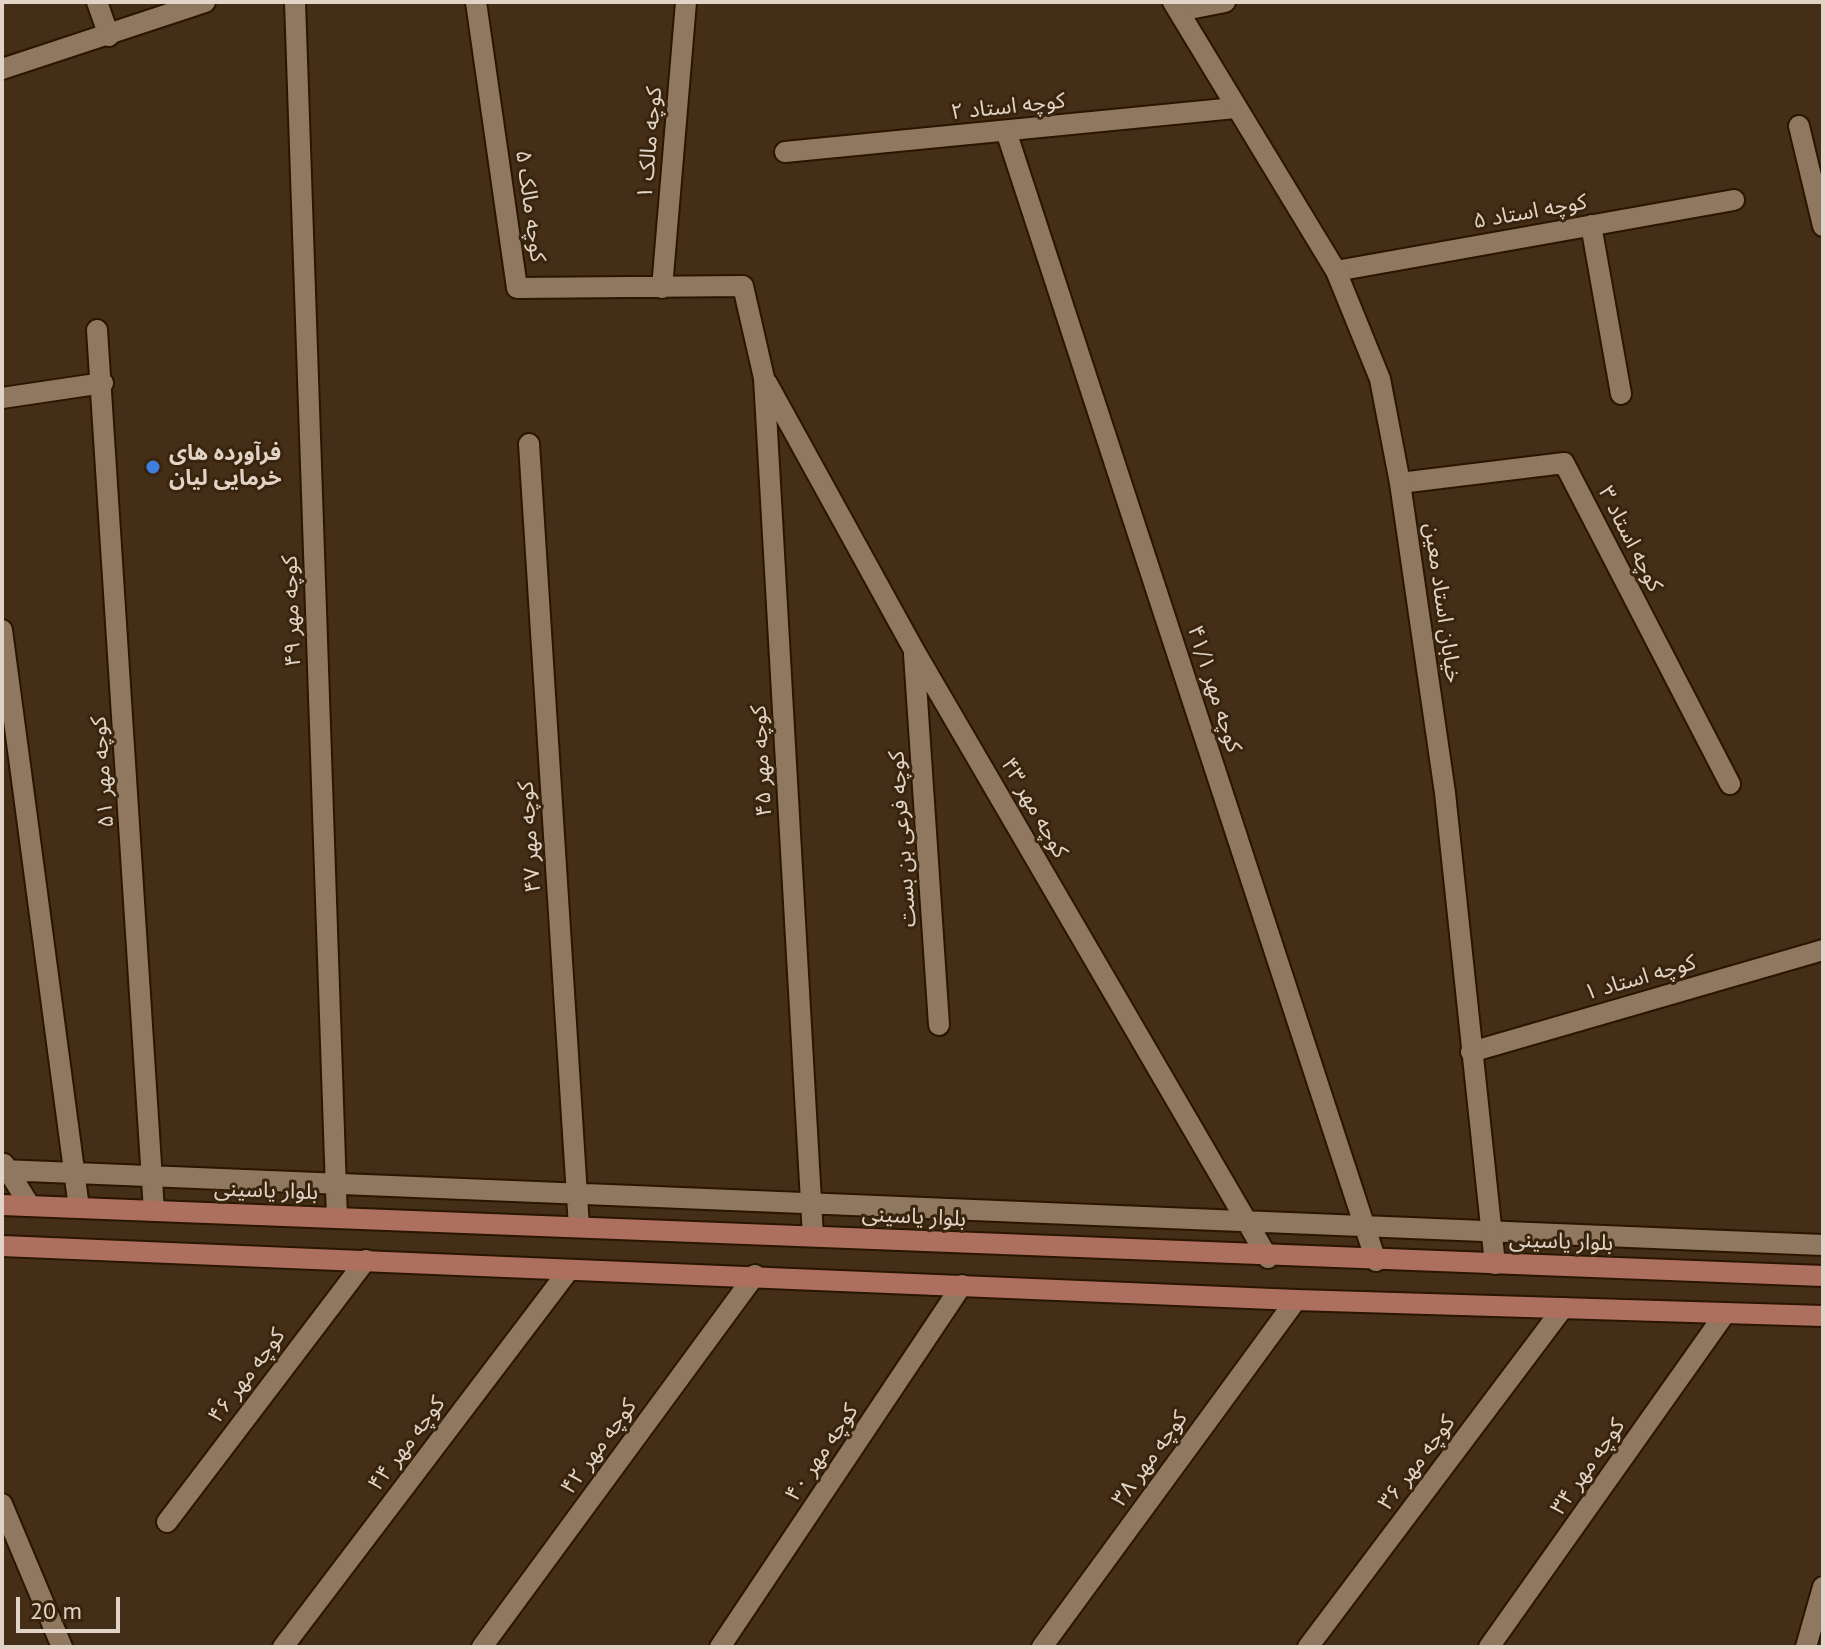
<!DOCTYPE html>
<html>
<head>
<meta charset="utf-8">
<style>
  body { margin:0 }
  #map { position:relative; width:1825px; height:1649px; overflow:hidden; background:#442e18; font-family:"PT Sans",sans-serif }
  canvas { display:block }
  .frame { position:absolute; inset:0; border:4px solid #e1d3c6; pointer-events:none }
  .scale { position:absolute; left:16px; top:1597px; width:104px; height:36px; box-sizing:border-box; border:4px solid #e1d3c6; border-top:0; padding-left:10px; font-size:24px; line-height:28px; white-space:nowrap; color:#e1d3c6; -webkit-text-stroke:6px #39240e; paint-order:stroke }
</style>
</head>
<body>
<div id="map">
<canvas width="1825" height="1649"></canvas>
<div class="frame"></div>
<div class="scale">20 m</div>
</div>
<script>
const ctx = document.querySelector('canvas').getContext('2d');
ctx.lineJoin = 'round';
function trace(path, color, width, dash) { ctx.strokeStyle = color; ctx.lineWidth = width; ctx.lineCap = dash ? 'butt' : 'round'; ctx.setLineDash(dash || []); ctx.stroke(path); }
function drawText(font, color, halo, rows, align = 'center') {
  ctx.font = font + ' "PT Sans","Noto Sans Arabic",sans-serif'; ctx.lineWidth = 6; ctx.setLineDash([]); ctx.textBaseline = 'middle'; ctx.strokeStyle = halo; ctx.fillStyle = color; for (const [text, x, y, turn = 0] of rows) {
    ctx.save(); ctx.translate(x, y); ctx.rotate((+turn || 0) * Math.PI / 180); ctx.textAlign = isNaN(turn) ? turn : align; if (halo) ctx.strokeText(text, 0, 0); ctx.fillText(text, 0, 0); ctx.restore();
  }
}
const minor = new Path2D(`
  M97,2l12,34
  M295,2l42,1216
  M476,2l41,286 226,-2 21,92 49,858
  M1179,11l46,-9
  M1799,126l24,100
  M1006,131l370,1130
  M785,152l450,-44
  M1591,225l30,169
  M1336,271l398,-71
  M662,288l24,-286
  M97,330l57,881
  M767,383l147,267 354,608
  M2,398l101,-15
  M529,444l50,783
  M1400,483l164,-20 166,321
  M2,630l77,578
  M914,654l25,371
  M1471,1052l352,-102
  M4,1164l26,42
  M2,1170l1821,75
  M2,1504l60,143
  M167,1522l199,-262
  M283,1647l286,-377
  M482,1647l273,-372
  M720,1647l242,-362
  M1042,1647l254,-347
  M1308,1647l255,-339
  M1489,1647l235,-332
  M1806,1647l17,-60`);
const tertiary = new Path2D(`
  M1173,2l163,269 44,108 20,104 45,310 50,471
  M2,69l203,-67`);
const secondary = new Path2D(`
  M2,1205c607,25 1214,49 1821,71
  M2,1246l1294,54 527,16`);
const markers = [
  [153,467,8,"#3f7fe0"]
];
const streetNames = [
  ["کوچه استاد ۲",1008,107,-6],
  ["کوچه مالک ۱",650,143,-85],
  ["کوچه مالک ۵",530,206,82],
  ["کوچه استاد ۵",1530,212,-10],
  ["کوچه استاد ۳",1630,539,63],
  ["خیابان استاد معین",1442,603,82],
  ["کوچه مهر ۴۹",292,611,-92],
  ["کوچه مهر ۴۱/۱",1214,689,72],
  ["کوچه مهر ۴۵",762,761,-93],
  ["کوچه مهر ۵۱",103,772,-94],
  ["کوچه مهر ۴۳",1034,808,60],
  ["کوچه مهر ۴۷",530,837,-94],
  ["کوچه فرعی بن بست",903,839,-94],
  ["کوچه استاد ۱",1640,978,-16],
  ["بلوار یاسینی",266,1191,2],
  ["بلوار یاسینی",914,1217,3],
  ["بلوار یاسینی",1561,1242,2],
  ["کوچه مهر ۴۶",247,1376,-53],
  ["کوچه مهر ۴۴",407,1444,-53],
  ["کوچه مهر ۴۲",599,1447,-54],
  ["کوچه مهر ۴۰",822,1453,-56],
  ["کوچه مهر ۳۸",1150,1459,-54],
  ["کوچه مهر ۳۶",1417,1463,-53],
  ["کوچه مهر ۳۴",1588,1467,-55]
];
const poiNames = [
  ["فرآورده های",169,454],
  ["خرمایی لیان",169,479]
];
trace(minor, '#2a1501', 24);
trace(tertiary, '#2a1501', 24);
trace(secondary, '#2a1501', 24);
trace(minor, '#90775f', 20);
trace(tertiary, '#90775f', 20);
trace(secondary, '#ad705f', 20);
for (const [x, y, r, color] of markers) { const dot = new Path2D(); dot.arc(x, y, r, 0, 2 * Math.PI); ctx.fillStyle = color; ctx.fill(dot); trace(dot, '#39240e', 3); }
drawText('22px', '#e1d3c6', '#39240e', streetNames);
drawText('bold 22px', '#e1d3c6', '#39240e', poiNames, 'left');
</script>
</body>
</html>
